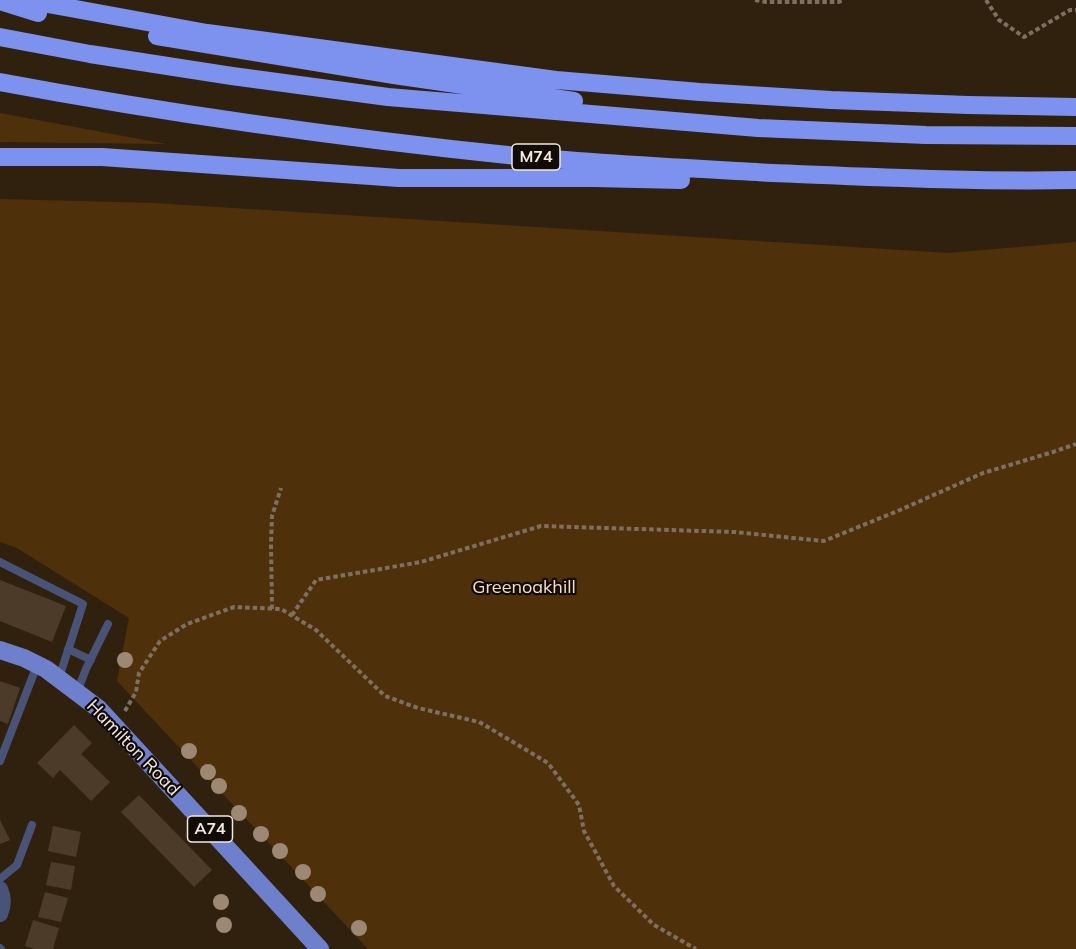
<!DOCTYPE html>
<html>
<head>
<meta charset="utf-8">
<style>
  body { margin:0 }
  canvas { display:block; background:#30200e }
</style>
</head>
<body>
<canvas width="1076" height="949"></canvas>
<script>
const ctx = document.querySelector('canvas').getContext('2d');
ctx.lineJoin = 'round';
function fillPath(path, color) { ctx.fillStyle = color; ctx.fill(path, 'evenodd'); }
function trace(path, color, width, dash) { ctx.strokeStyle = color; ctx.lineWidth = width; ctx.lineCap = dash ? 'butt' : 'round'; ctx.setLineDash(dash || []); ctx.stroke(path); }
function drawText(font, color, halo, rows, align = 'center') {
  ctx.font = font + ' Mulish,sans-serif'; ctx.lineWidth = 4.5; ctx.setLineDash([]); ctx.textBaseline = 'middle'; ctx.strokeStyle = halo; ctx.fillStyle = color; for (const [text, x, y, turn = 0] of rows) {
    ctx.save(); ctx.translate(x, y); ctx.rotate((+turn || 0) * Math.PI / 180); ctx.textAlign = isNaN(turn) ? turn : align; if (halo) ctx.strokeText(text, 0, 0); ctx.fillText(text, 0, 0); ctx.restore();
  }
}
const green = new Path2D(`
  M0,113l166,31 -166,-2z
  M0,199l154,4 795,50 127,-11v707h-708l-251,-268 12,-63 -112,-70 -17,-6z`);
const building = new Path2D(`
  M0,580l66,26 -14,36 -52,-21z
  M0,681l20,7 -12,36 -8,-3z
  M74,725l18,18 -11,11 29,28 -19,19 -31,-31 -7,8 -16,-15z
  M139,795l73,75 -18,17 -73,-75z
  M0,820l10,20 -10,4z
  M53,826l28,6 -5,25 -28,-6z
  M51,862l24,4 -4,24 -25,-5z
  M45,892l23,6 -7,24 -23,-5z
  M33,920l26,8 -6,21h-18l-10,-3z`);
const path = new Path2D(`
  M755,0l11,2h72l6,-2
  M986,0l13,20 25,17 46,-27h6
  M272,609l-1,-65 1,-28 9,-28
  M292,615l24,-35 105,-18 120,-36 194,6 89,9 76,-31 83,-37 70,-21 23,-8
  M125,711l11,-19 3,-19 21,-32 27,-17 47,-17 47,2 35,21 69,66 33,12 61,14 24,14 45,27 31,42 5,26 30,55 40,39 42,24`);
const service = new Path2D(`
  M0,562l83,42 -24,74
  M68,649l23,11
  M77,692l9,-23 22,-45
  M0,761l37,-96
  M0,879l17,-14 15,-40
  M0,948l1,1`);
const minor = new Path2D(`
  M0,889c4,9 4,16 0,25`);
const primary = new Path2D(`
  M0,650l24,8 22,11 53,40 221,240`);
const motorway = new Path2D(`
  M26,0l181,33 349,47 144,12 131,8 137,5 108,2
  M0,1l38,12
  M157,36l237,39 180,26
  M0,37l90,17 142,22 156,21 370,31 168,7 150,1
  M0,82c171,32 344,56 517,74 84,8 170,12 255,17 101,4 203,9 304,7
  M0,157h102l297,21h195l87,2`);
const trees = [
  [125,660],
  [189,751],
  [208,772],
  [219,786],
  [239,813],
  [261,834],
  [280,851],
  [303,872],
  [318,894],
  [221,902],
  [224,925],
  [359,928]
];
const shields = [
  [536,157,48],
  [210,829,45]
];
const shieldNames = [
  ["M74",536,157],
  ["A74",210,829]
];
const parkNames = [
  ["Greenoakhill",524,588]
];
const streetNames = [
  ["Hamilton Road",133,748,46]
];
fillPath(green, '#4e300a');
fillPath(building, '#4c3b29');
trace(path, '#7e7060', 4, [4.5, 3]);
trace(service, '#495378', 8);
trace(minor, '#495378', 16);
trace(primary, '#6e80cc', 18);
trace(motorway, '#7d91ee', 18);
ctx.fillStyle = '#9d8873';
for (const [x, y] of trees) { ctx.beginPath(); ctx.arc(x, y, 8, 0, 2 * Math.PI); ctx.fill(); }
for (const [x, y, w] of shields) { const box = new Path2D(); box.roundRect(x - w / 2, y - 13, w, 26, 4.5); ctx.fillStyle = '#120b05'; ctx.fill(box); trace(box, '#f4e9de', 1.5); }
drawText('bold 16px', '#f4e9de', null, shieldNames);
drawText('18px', '#f7dec5', '#120b05', parkNames);
drawText('18px', '#f4e9de', '#120b05', streetNames);
</script>
</body>
</html>
